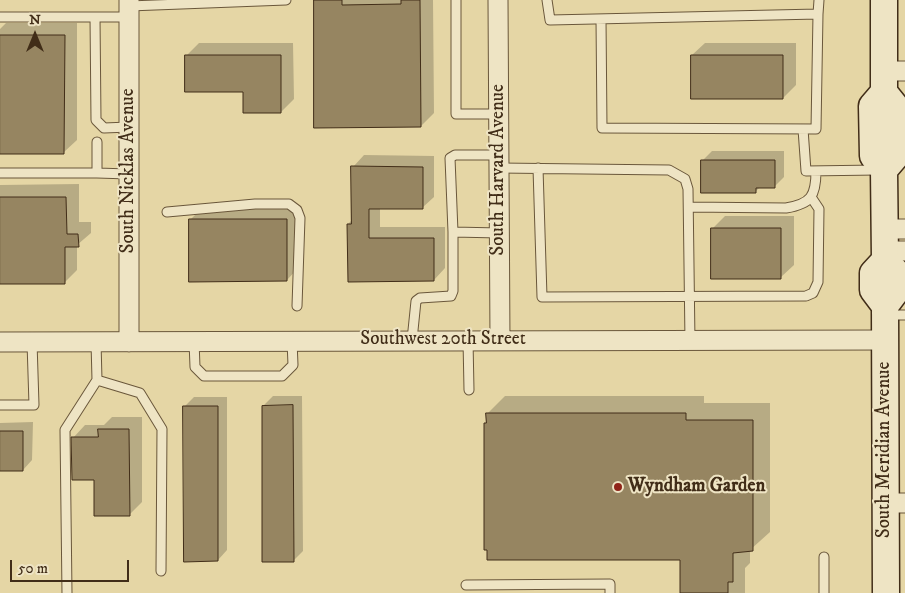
<!DOCTYPE html>
<html>
<head>
<meta charset="utf-8">
<style>
  body { margin:0 }
  #map { position:relative; width:905px; height:593px; overflow:hidden; background:#e5d6a5; font-family:"IM FELL DW Pica",serif }
  canvas { display:block }
  .north { position:absolute; left:10px; top:10px; width:50px; height:50px; -webkit-text-stroke:4px #eee4c4; paint-order:stroke; rotate:0deg; font-size:14px; font-weight:700; line-height:20px; text-align:center; color:#412d18 }
  .north::after { content:''; display:block; margin:auto; width:18px; height:22px; background:#412d18; clip-path:polygon(50% 0,100% 100%,50% 72%,0 100%) }
  .scale { position:absolute; left:10px; top:560px; width:119px; height:22px; box-sizing:border-box; border:2px solid #412d18; border-top:0; padding-left:6px; font-size:15px; line-height:18px; white-space:nowrap; color:#412d18; -webkit-text-stroke:4px #eee4c4; paint-order:stroke }
</style>
</head>
<body>
<div id="map">
<canvas width="905" height="593"></canvas>
<div class="north">N</div>
<div class="scale">50 m</div>
</div>
<script>
const ctx = document.querySelector('canvas').getContext('2d');
ctx.lineJoin = 'round';
function fillPath(path, color) { ctx.fillStyle = color; ctx.fill(path, 'evenodd'); }
function trace(path, color, width, dash) { ctx.strokeStyle = color; ctx.lineWidth = width; ctx.lineCap = dash ? 'butt' : 'round'; ctx.setLineDash(dash || []); ctx.stroke(path); }
function drawText(font, color, halo, rows, align = 'center') {
  ctx.font = font + ' "IM FELL DW Pica",serif'; ctx.lineWidth = 4; ctx.setLineDash([]); ctx.textBaseline = 'middle'; ctx.strokeStyle = halo; ctx.fillStyle = color; for (const [text, x, y, turn = 0] of rows) {
    ctx.save(); ctx.translate(x, y); ctx.rotate((+turn || 0) * Math.PI / 180); ctx.textAlign = isNaN(turn) ? turn : align; if (halo) ctx.strokeText(text, 0, 0); ctx.fillText(text, 0, 0); ctx.restore();
  }
}
const shadow = new Path2D(`
  M315,0h118l1,113 -13,13z
  M6,23h71v117l-13,12h-64v-123z
  M199,43h94l1,56 -13,13 -37,-21 -58,-35z
  M705,43h91v42l-13,13 -91,-43z
  M712,151h72v26l-9,9h-14l-6,6 -53,-31z
  M364,155l70,1v41l-12,11h-42v19h65v41l-11,12 -85,1 -1,-57 4,-4 1,-53z
  M79,184v38h12v11l-14,12v25l-13,13h-64v-98z
  M299,206v61l-12,13 -97,-60 13,-13z
  M725,216h69v49l-13,12 -68,-49z
  M273,396h29l1,155 -9,9 -31,-154z
  M505,396h199v7h66v129l-20,18v13l-5,5v25h-64v-34l-193,-138v-8z
  M194,397h33v153l-9,10 -34,-153z
  M112,417h30v85l-13,13 -34,-37 -22,-40 12,-13h19z
  M33,422l-1,38 -9,10 -23,-1v-46z`);
const building = new Path2D(`
  M314,0h28v5l59,-1v-4h19l1,127 -107,1z
  M0,35h65l-1,119h-64z
  M185,55h96v58h-38v-21h-58z
  M691,55h92v44h-92z
  M701,160h74v28h-19v5h-55z
  M351,166l72,1v42h-54v29h65v43l-86,1 -1,-58h4z
  M0,197h66l1,37h11l1,13h-14v37h-65z
  M189,219h98v62l-98,1z
  M711,228h70v51h-70z
  M293,405l1,157h-32v-156z
  M183,406h35v155l-34,1z
  M486,413h200v7h67v131l-20,2v29h-5v11h-48v-33h-193v-10h-3v-127h2z
  M98,429h31l1,87h-36v-36h-22l-1,-43h27z
  M0,431h23v40h-23z`);
const service = new Path2D(`
  M456,0v114h43
  M547,0l3,20 268,-6 1,-14
  M129,6l157,-6
  M0,17h129
  M95,17l1,103 8,8 25,-1
  M601,19l1,109 214,1 2,-115
  M803,129l3,42 72,-1
  M97,142v31l32,1
  M499,155h-44l-5,3 3,74 47,1
  M499,168l170,2 16,9 3,10 2,153
  M538,168l4,129 264,-1 7,-3 5,-11 1,-73 -8,-12
  M0,173h97
  M689,207l97,1c25,-4 30,-12 30,-37
  M167,212l88,-8h34l8,6 3,8 -3,88
  M888,315h17
  M412,340l4,-39 4,-3 31,-2 2,-5v-59
  M468,340l1,50
  M194,341l1,26 9,9h78l11,-11 -1,-24
  M97,380l43,13 22,36 -1,142
  M0,405h34l-2,-63
  M466,585l144,-1v9
  M67,593l-2,-163 32,-50 -1,-38
  M824,593v-36`);
const minor = new Path2D(`
  M498,0l2,340
  M884,71h21
  M885,229h20
  M885,251h20
  M0,342l885,-2
  M129,342v-342
  M886,503h19`);
const secondary = new Path2D(`
  M884,0v92l-12,14 1,50 11,14 1,90 12,13v17l-12,16 1,287
  M884,92l12,15v49l-12,14
  M885,260l-12,13v17l12,16`);
const markers = [
  [618,487,5,"#8f2418"]
];
const streetNames = [
  ["South Harvard Avenue",499,170,-90],
  ["South Nicklas Avenue",129,171,-90],
  ["Southwest 20th Street",443,340],
  ["South Meridian Avenue",885,450,-90]
];
const poiNames = [
  ["Wyndham Garden",628,487]
];
fillPath(shadow, '#0003');
fillPath(building, '#968561');
trace(building, '#412d18', 1);
trace(service, '#6a573b', 11);
trace(minor, '#6a573b', 21);
trace(secondary, '#412d18', 29);
trace(service, '#eee4c4', 9);
trace(minor, '#eee4c4', 19);
trace(secondary, '#eee4c4', 26);
for (const [x, y, r, color] of markers) { const dot = new Path2D(); dot.arc(x, y, r, 0, 2 * Math.PI); ctx.fillStyle = color; ctx.fill(dot); trace(dot, '#eee4c4', 2); }
drawText('19px', '#412d18', '#eee4c4', streetNames);
drawText('bold 19px', '#412d18', '#eee4c4', poiNames, 'left');
</script>
</body>
</html>
